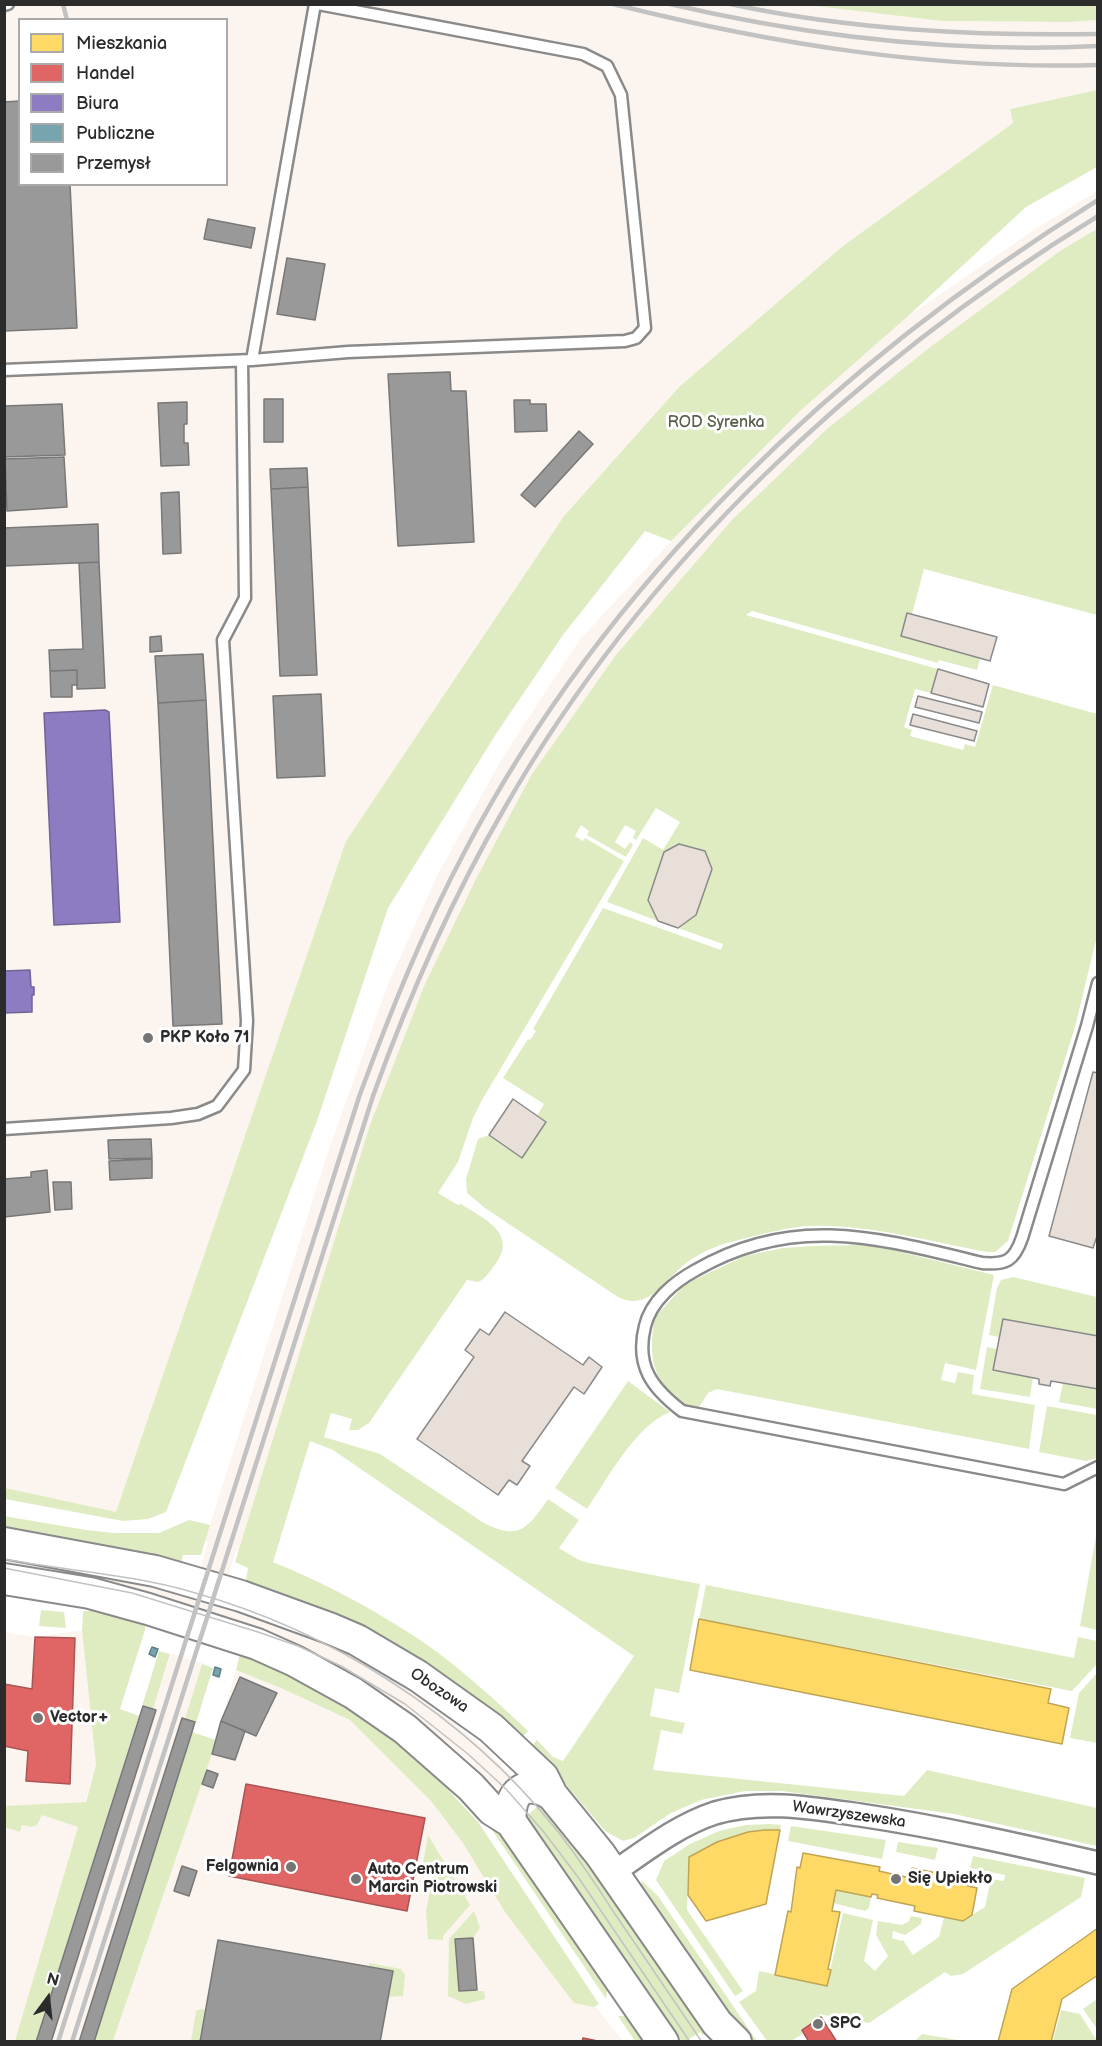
<!DOCTYPE html>
<html>
<head>
<meta charset="utf-8">
<style>
  body { margin:0 }
  #map { position:relative; width:1102px; height:2046px; overflow:hidden; background:#fff; font-family:"Balsamiq Sans",sans-serif }
  canvas { display:block }
  .frame { position:absolute; inset:0; border:6px solid #2b2b2b; pointer-events:none }
  .legend { position:absolute; left:18px; top:18px; width:210px; height:168px; box-sizing:border-box; background:#fff; border:2px solid #aaa; margin:0; padding:8px 10px; list-style:none; font-size:18px; color:#2b2b2b }
  .legend li { display:flex; align-items:center; gap:12px; height:30px }
  .legend b { width:30px; border:2px solid #aaa }
  .north { position:absolute; left:18px; top:1968px; width:60px; height:60px; -webkit-text-stroke:4px #fff; paint-order:stroke; rotate:15deg; font-size:16px; font-weight:700; line-height:24px; text-align:center; color:#2b2b2b }
  .north::after { content:''; display:block; margin:auto; width:21px; height:27px; background:#2b2b2b; clip-path:polygon(50% 0,100% 100%,50% 72%,0 100%) }
</style>
</head>
<body>
<div id="map">
<canvas width="1102" height="2046"></canvas>
<div class="frame"></div>
<ul class="legend">
<li><b style="height:16px;background:#ffd966"></b>Mieszkania</li>
<li><b style="height:16px;background:#e06666"></b>Handel</li>
<li><b style="height:16px;background:#8e7cc3"></b>Biura</li>
<li><b style="height:16px;background:#76a5af"></b>Publiczne</li>
<li><b style="height:16px;background:#999"></b>Przemysł</li>
</ul>
<div class="north">N</div>
</div>
<script>
const ctx = document.querySelector('canvas').getContext('2d');
ctx.lineJoin = 'round';
function fillPath(path, color) { ctx.fillStyle = color; ctx.fill(path, 'evenodd'); }
function trace(path, color, width, dash) { ctx.strokeStyle = color; ctx.lineWidth = width; ctx.lineCap = dash ? 'butt' : 'round'; ctx.setLineDash(dash || []); ctx.stroke(path); }
function drawText(font, color, halo, rows, align = 'center') {
  ctx.font = font + ' "Balsamiq Sans",sans-serif'; ctx.lineWidth = 6; ctx.setLineDash([]); ctx.textBaseline = 'middle'; ctx.strokeStyle = halo; ctx.fillStyle = color; for (const [text, x, y, turn = 0] of rows) {
    ctx.save(); ctx.translate(x, y); ctx.rotate((+turn || 0) * Math.PI / 180); ctx.textAlign = isNaN(turn) ? turn : align; if (halo) ctx.strokeText(text, 0, 0); ctx.fillText(text, 0, 0); ctx.restore();
  }
}
const built = new Path2D(`
  M808,4l134,17 128,1 27,-2v70l-87,19 3,14 -170,123 -164,141 -115,129 -218,325 -230,672 -111,-25v-1483zM20,20h206v164h-206z
  M1097,191v69l-547,537 -238,637 -39,128 -37,-11 -9,27 -27,-9 8,-26 -3,-2 5,-16 117,-370 61,-171 50,-110 66,-119 77,-117 124,-133 96,-96 106,-92 127,-87z
  M4,1555l149,22 154,53 73,39 44,30 56,45 34,34 -5,10 -7,2 -6,-3 -31,-29 -31,-25 -30,-24 -39,-24 -360,-113z
  M82,1630l14,135 -81,277 -11,-1v-409l31,5z
  M171,1653l31,10 -108,378 -58,1 107,-336 10,3z
  M236,1670l47,19 67,31 81,81 192,240 -510,1 99,-288z`);
const green = new Path2D(`
  M808,5h289v15l-27,2 -128,-1z
  M1097,90v77l-71,40 -119,110 -106,93 -130,131 -26,-10 -82,104 -67,99 -108,174 -71,213 -151,391 -18,7 -25,2 -118,-22v-11l111,24 230,-671 218,-325 115,-129 164,-141 170,-123 -3,-14z
  M1097,229v386l-173,-46 -12,45 -5,-1 73,45 -3,12 -38,-10 -1,3 -186,-52 -6,4 192,54 -7,24 -16,-4 -11,38 8,3 -2,6 53,14 2,-6 10,3 18,-62 104,29v222l-22,91 -67,214 -13,11h-8c-60,-11 -119,-28 -180,-26 -19,1 -57,11 -76,16 -13,3 -31,11 -42,19 -22,15 -39,52 -71,36l-133,-89 -18,-15 -1,-14 12,-40 11,-4 33,22 24,-35 -9,-6 7,-12 -41,-26 25,-39 2,1 6,-9 -3,-2 70,-121 118,42 2,-6 -45,-16 18,-13 8,-64 -25,-7 -15,8 -16,48 10,21 -51,-19 36,-64 20,12 17,-28 -24,-14 -20,32 -3,-2 3,-7 -11,-6 -10,17 10,7 5,-7 3,3 -7,12 -39,-22 2,-4 -8,-6 -6,11 8,5 2,-3 39,23 -142,239 -9,18 -15,44 -20,31 20,12 3,-1c21,14 56,28 36,58 -5,6 -9,13 -15,18l-4,2 -11,-2 -98,143 -11,7h-9l3,-11 -21,-6 -7,24 56,17 104,69c35,18 44,5 64,-24l31,21 -20,28 20,12 10,3 111,21 -21,109 -24,-5 -5,28 35,7 -3,11 -21,-4 -8,40 251,26 23,-26 170,38v38l-143,-32 -172,-23h-37l-44,9 -30,13 -37,25 -11,3 -18,-10 -44,-52 -30,-32 6,-7 16,17 10,4 71,-105 -301,-206 -23,-9 -37,121c52,21 104,49 150,80 38,26 72,58 105,89l-7,8 -276,-154 3,-17 -13,-6 135,-437 55,-141 52,-107 55,-103 84,-119 116,-135 95,-91 106,-84 127,-94z
  M860,1245l25,3 109,27 -18,95 -31,-7 -4,17 14,3 3,-11 16,3 -2,19 63,11 -6,44 -312,-60 -9,4 -9,14h-13c-32,-24 -38,-46 -32,-85l2,-6 29,-32 60,-28 38,-8 30,-2z
  M1013,1277l84,20v39l-94,-17 -4,18 -10,-2 8,-47 4,-8z
  M987,1347l10,2 36,28 -3,20 -50,-8z
  M628,1381l42,31c-35,14 -62,66 -83,97l-32,-21z
  M1063,1383l34,6v20l-38,-7z
  M1047,1406l50,9v43l-11,3 -47,-9z
  M4,1516l82,14 28,3h45l30,-13 21,5 -9,30h-18l-2,11 -176,-39z
  M1097,1530v100l-17,-4z
  M706,1585l368,73 4,-21 19,4v23l-25,27 -373,-72z
  M41,1610l23,2 2,16 -27,-2z
  M83,1611h23l39,9v10l-25,79 19,7 -103,325h-21l63,-214 -36,-12 -5,10 -6,2 -9,-2 -2,7 -15,-5v-21l81,-4 10,-37 -14,-135z
  M241,1650l76,34 89,60 72,78 121,182 -5,3 -20,-4 -69,-91 -42,-69 -32,-42 -81,-81 -67,-31 -47,-19z
  M159,1651l11,3 -17,55 -11,-3z
  M202,1664l11,4 -17,55 -11,-4z
  M1097,1673v70l-27,-5 9,-45z
  M192,1732l24,8 -4,14 -99,287 -19,1z
  M541,1804l42,50 122,177 -2,5 -3,-4 -14,9h-6l-131,-193 -24,-31z
  M484,1818l22,19 102,147 -2,15z
  M770,1824l11,1 -1,5c-34,1 -62,9 -91,27l-2,53 56,81 -8,5 -79,-116 8,-19 26,-17 29,-13 27,-6z
  M791,1826l95,14 -4,19 -94,-18z
  M428,1835l42,70 -27,31v4l-15,-1 -2,-28 9,-45 -12,-3z
  M898,1842l40,6 -3,12 -39,-8z
  M973,1856l112,22 -4,19 -118,77 -12,2 -6,-4 -76,51 -50,-9 2,3 -19,13 2,3 -13,8h-24l-28,-39 17,-11 3,-20 68,14 16,-72 30,7 -9,41 11,10 13,-15 -12,-21 2,-14 24,4 7,-4 2,-5 11,2 -1,6 -16,11 -12,-4 -1,7 9,3 2,-1 10,15 26,-18 5,-20 28,-2 13,-8 6,-28 13,2 1,-6 -35,-7z
  M641,1880l17,16 99,145h-12l-102,-150z
  M836,1890l35,7 -2,11 -4,3 -32,-8z
  M474,1911l6,17 -7,10 -18,2 4,51h25l1,8 -19,5 -18,-8 1,-57z
  M369,1963l32,6 4,6 -2,21 -15,1 -19,-30z
  M1097,1999v30l-14,-20z
  M201,2009l5,1 -6,31h-9l5,-30z
  M1061,2010l19,4 17,27h-44z
  M618,2016h11l17,25h-11z
  M922,2034l42,7h-49z`);
const homes = new Path2D(`
  M699,1619l352,70 -3,14 21,5 -7,36 -372,-74z
  M764,1830h16l-14,74 -60,17 -18,-26 1,-38 28,-15 31,-10z
  M803,1853l77,14 -1,4 31,7 2,-10 40,8 -1,6 26,6 -5,27 -9,6 -49,-10 1,-5 -38,-8 1,-3 -6,-1 -1,3 -35,-7 -4,21 8,1 -12,57 3,1 -4,16 -52,-11 13,-64 3,1 6,-45 3,1z
  M1098,1928v47l-36,24 -11,43h-53l14,-53z`);
const shops = new Path2D(`
  M35,1637l40,1 -5,146 -44,-3 2,-30 -24,-5v-62l28,5z
  M246,1784l179,34 -18,93 -178,-35z
  M821,2017l16,25h-28l-7,-12z
  M583,2038l10,2 8,2h-19z`);
const offices = new Path2D(`
  M105,710l4,2 11,210 -66,3 -10,-212z
  M30,970l1,17h3v8h-2v17l-28,1v-42z`);
const public = new Path2D(`
  M152,1647l6,2 -3,8 -6,-3z
  M215,1667l6,2 -2,8 -6,-2z`);
const industry = new Path2D(`
  M20,101v83h50l7,144 -73,3v-229z
  M208,219l47,9 -4,20 -47,-9z
  M287,258l38,6 -10,56 -38,-6z
  M450,372l1,19h15l8,151 -76,4 -10,-172z
  M264,399h19v43h-19z
  M514,400h16v4h16l1,27 -32,1z
  M187,402v22h-3v19h4l1,22 -28,1 -3,-63z
  M62,404l3,51 -61,2v-51z
  M579,431l14,13 -58,63 -14,-12z
  M64,457l3,50 -60,4 -2,-52z
  M307,468l1,19 -37,2 -1,-20z
  M308,487l9,188 -37,1 -9,-187z
  M179,492l2,61 -18,1 -2,-61z
  M98,524l1,38 -95,4v-38z
  M99,562l6,126 -28,1v-19l-27,1 -1,-21 34,-1 -4,-86z
  M161,636l1,15 -12,1v-15z
  M203,654l3,46 -48,3 -3,-47z
  M77,670v15h-5v12h-21l-1,-26z
  M321,694l4,82 -48,2 -4,-82z
  M206,700l16,324 -49,2 -15,-323z
  M151,1139l1,19 -43,1 -1,-19z
  M152,1159v19l-42,2 -1,-19z
  M47,1170l3,42 -46,5v-38l27,-2v-5z
  M53,1182h18l1,27 -17,1z
  M240,1677l37,16 -21,43 -35,-15z
  M143,1706l13,4 -105,332h-15z
  M182,1718l13,4 -3,10 -98,310h-15z
  M221,1721l24,10 -10,29 -23,-6z
  M207,1770l11,4 -5,14 -11,-4z
  M182,1866l15,5 -8,25 -15,-5z
  M473,1938l4,52 -18,1 -4,-52z
  M218,1940l175,31 -13,71h-180z`);
const building = new Path2D(`
  M907,613l90,24 -7,24 -89,-25z
  M938,669l51,15 -6,23 -52,-14z
  M918,696l64,16 -3,11 -64,-16z
  M913,714l64,17 -3,10 -64,-16z
  M679,844l26,7 7,18 -16,46 -18,13 -20,-7 -10,-21 16,-48z
  M1093,1072l5,1v160l-5,15 -44,-12z
  M513,1099l33,23 -24,36 -33,-23z
  M505,1312l78,53 6,-8 13,10 -18,27 -10,-7 -52,74 8,5 -13,19 -8,-5 -11,15 -81,-56 57,-82 -9,-7 15,-21 9,6z
  M1003,1319l95,17v53l-47,-8 -1,5 -11,-2v-5l-46,-9z`);
const lane = new Path2D(`
  M4,5l4,-1
  M252,360l63,-356
  M4,370l248,-10 96,-8 277,-11 11,-3 9,-10 -24,-233 -14,-29 -24,-12 -265,-50
  M1098,983l-11,43 -65,212c-8,23 -16,27 -40,25 -103,-25 -188,-50 -286,7 -22,12 -45,31 -51,56 -10,40 7,62 37,85l382,73 34,-17
  M4,1129l167,-11 27,-4 19,-8 27,-36 3,-49 -24,-381 22,-42 -3,-237`);
const street = new Path2D(`
  M613,1873c32,-22 65,-48 102,-60 47,-14 97,-5 145,2 80,12 159,30 238,48`);
const secondary = new Path2D(`
  M4,1543l151,28 86,25 88,32 28,12 61,36 73,52 52,49 9,18 48,59 117,169 19,19
  M4,1579l86,14 58,16 109,35 38,17 58,32 52,36 66,58 21,23 19,12 152,220
  M511,1822c-3,-30 14,-44 41,-27`);
const tram = new Path2D(`
  M4,1559c63,12 127,15 188,33 140,39 272,123 363,236 22,27 41,57 60,86 29,42 58,85 87,128
  M4,1568l128,25 126,39 40,14 43,20 64,38 63,50 38,35 37,42 35,46 112,165`);
const rail = new Path2D(`
  M63,4l4,16
  M613,4c159,40 321,66 485,61
  M670,4c140,33 284,49 428,42
  M730,4c121,26 245,32 368,30
  M58,2042l301,-945c31,-84 64,-167 106,-246 143,-273 373,-489 633,-651
  M72,2042l301,-946c36,-100 78,-196 131,-287 140,-246 354,-445 594,-593`);
const markers = [
  [148,1038,6,"#757575"],
  [38,1718,6,"#757575"],
  [291,1867,6,"#757575"],
  [356,1879,6,"#757575"],
  [896,1879,6,"#757575"],
  [818,2024,6,"#757575"]
];
const parkNames = [
  ["ROD Syrenka",716,423]
];
const poiNames = [
  ["PKP Koło 71",160,1038],
  ["Vector+",50,1718],
  ["Felgownia",279,1867,"right"],
  ["Auto Centrum",368,1870],
  ["Marcin Piotrowski",368,1888],
  ["Się Upiekło",908,1879],
  ["SPC",830,2024]
];
const streetNames = [
  ["Obozowa",439,1691,34],
  ["Wawrzyszewska",849,1815,8]
];
fillPath(built, '#fcf5ef');
fillPath(green, '#dfecc2');
fillPath(homes, '#ffd966');
trace(homes, '#bfa554', 1.5);
fillPath(shops, '#e06666');
trace(shops, '#aa5454', 1.5);
fillPath(offices, '#8e7cc3');
trace(offices, '#706495', 1.5);
fillPath(public, '#76a5af');
trace(public, '#608087', 1.5);
fillPath(industry, '#999');
trace(industry, '#787878', 1.5);
fillPath(building, '#e8e0d8');
trace(building, '#8a8a8a', 1.5);
trace(lane, '#8a8a8a', 15);
trace(street, '#8a8a8a', 26);
trace(secondary, '#8a8a8a', 34);
trace(lane, '#fff', 10);
trace(street, '#fff', 21);
trace(secondary, '#fff', 30);
trace(tram, '#c2c2c2', 1.5);
trace(rail, '#c2c2c2', 4.5);
for (const [x, y, r, color] of markers) { const dot = new Path2D(); dot.arc(x, y, r, 0, 2 * Math.PI); ctx.fillStyle = color; ctx.fill(dot); trace(dot, '#fff', 2); }
drawText('16px', '#59604a', '#fff', parkNames);
drawText('bold 16px', '#2b2b2b', '#fff', poiNames, 'left');
drawText('16px', '#2b2b2b', '#fff', streetNames);
</script>
</body>
</html>
